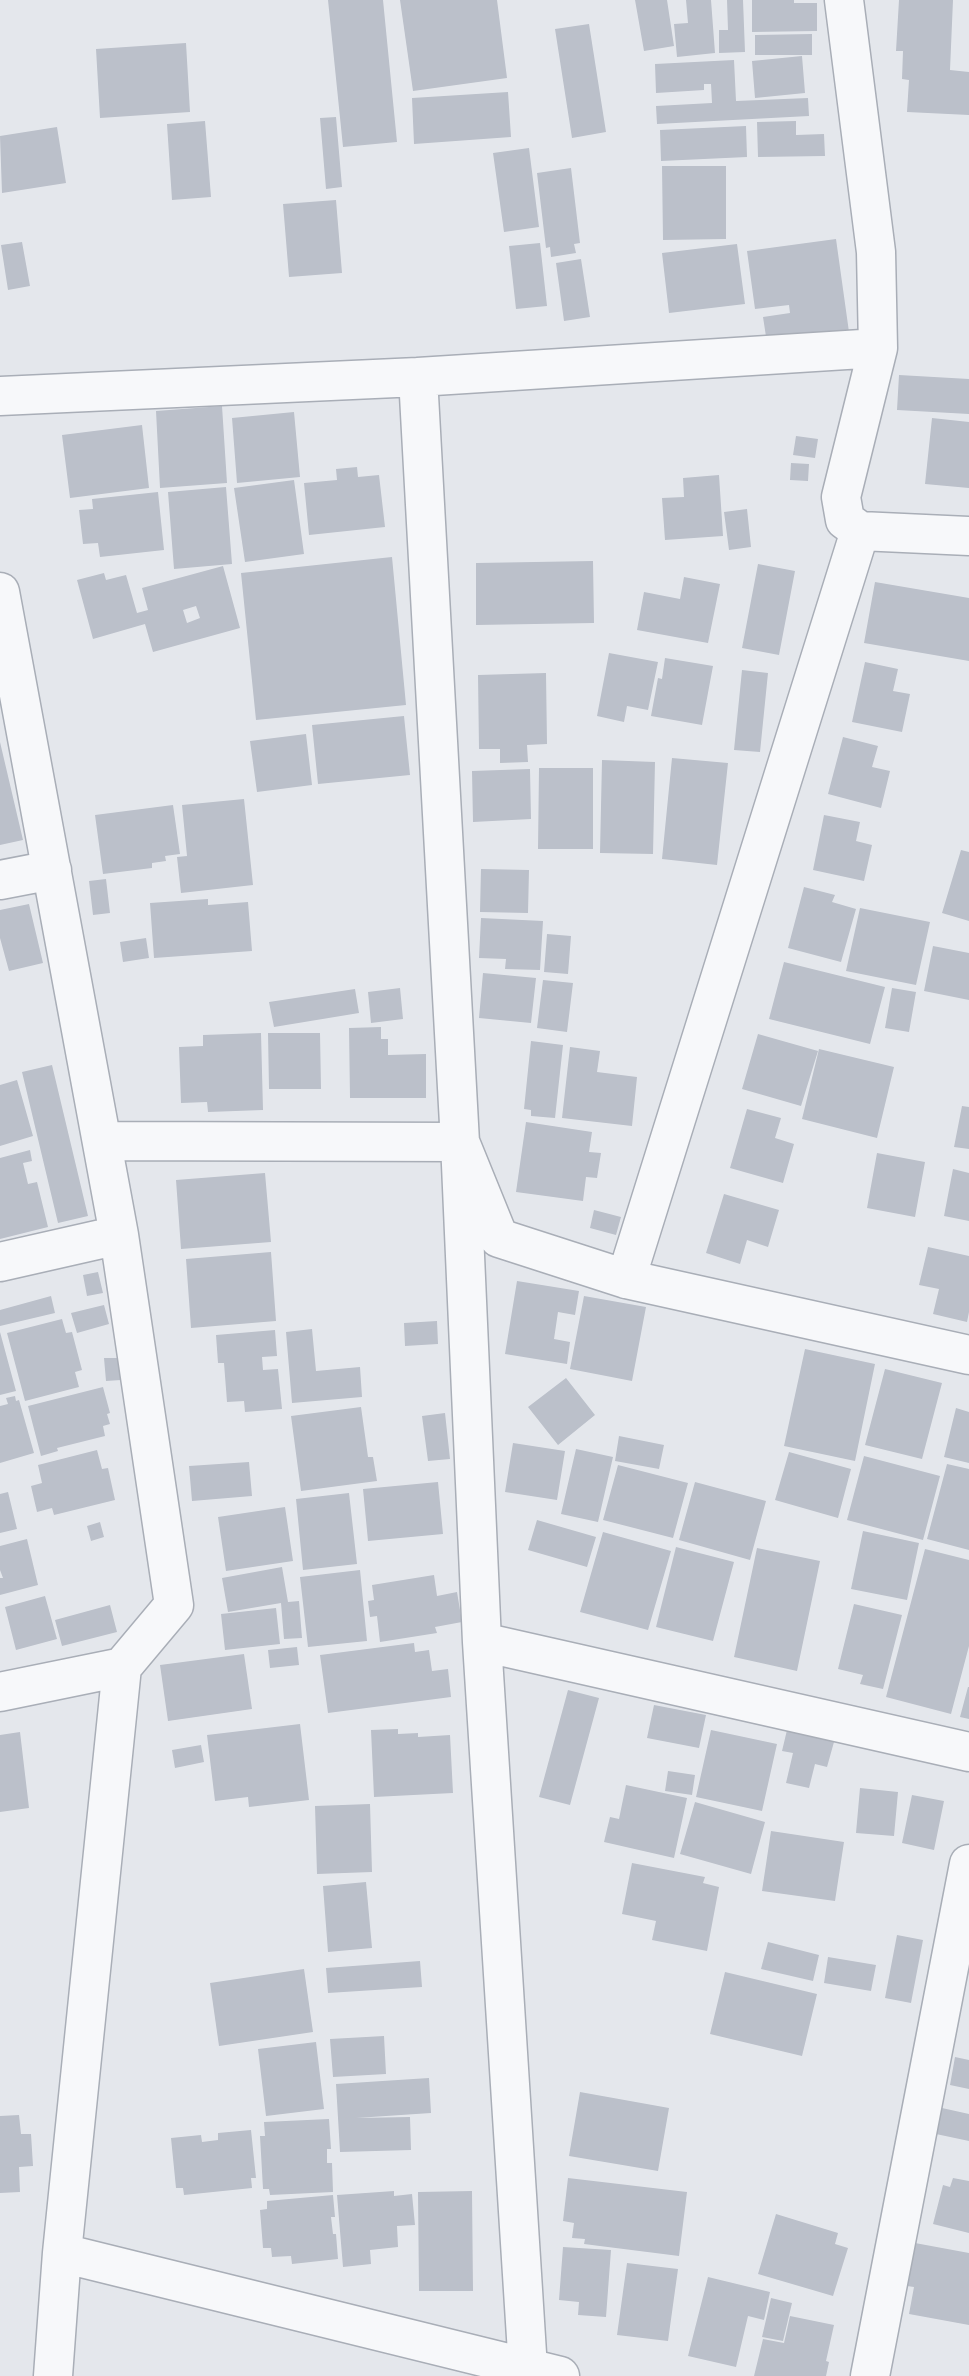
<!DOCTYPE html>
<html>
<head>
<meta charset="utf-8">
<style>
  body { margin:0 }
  canvas { display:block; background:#e4e7ec }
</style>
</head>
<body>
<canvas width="969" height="2376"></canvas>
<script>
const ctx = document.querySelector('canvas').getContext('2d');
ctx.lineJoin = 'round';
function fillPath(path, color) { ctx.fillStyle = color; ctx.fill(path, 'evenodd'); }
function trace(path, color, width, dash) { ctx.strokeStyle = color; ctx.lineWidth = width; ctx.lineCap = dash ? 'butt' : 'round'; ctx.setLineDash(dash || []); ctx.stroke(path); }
const building = new Path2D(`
  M328,0h55l14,142 -54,5z
  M400,0h97l10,78 -94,13z
  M635,0h32l7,46 -30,5z
  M686,0h25l4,53 -38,4 -3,-33 14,-1z
  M727,0h16l2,52 -26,1v-23h9z
  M752,0h42v3h23v28l-65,1z
  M899,0h54l-3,70 19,2v43l-62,-3 2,-32 -7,-1 1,-28h-7z
  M589,24l17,108 -34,6 -17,-109z
  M812,34v21h-57v-20z
  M186,43l4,69 -90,6 -4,-69z
  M802,56l3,37 -50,5 -3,-37z
  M734,60l2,41 72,-3 1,18 -152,8 -1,-18 56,-3 -1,-19h-7v6l-48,3 -1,-29z
  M508,92l3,45 -97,7 -2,-46z
  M336,117l6,70 -16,2 -6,-71z
  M205,121l6,76 -39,3 -5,-76z
  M796,121v14l28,-1 1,22 -67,1 -1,-35z
  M746,126l1,31 -86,4 -1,-31z
  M57,127l9,56 -64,10 -2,-57z
  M529,148l10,79 -35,5 -11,-79z
  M662,166h64v73l-63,1z
  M571,168l9,75 -6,1 2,9 -25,4 -1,-10 -4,1 -9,-75z
  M336,200l6,73 -53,4 -6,-73z
  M836,239l13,93 -82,11 -4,-26 27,-4 -1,-8 -34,4 -8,-58z
  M22,242l8,44 -22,4 -7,-45z
  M540,243l7,63 -31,3 -7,-63z
  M737,244l8,60 -76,9 -7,-60z
  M581,259l9,58 -26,4 -8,-58z
  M899,375l70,4v35l-72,-4z
  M222,406l5,77 -67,5 -4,-77z
  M294,412l6,65 -63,6 -5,-65z
  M932,418l37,4v66l-44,-4z
  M142,425l7,63 -79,10 -8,-63z
  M796,436l22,3 -3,19 -22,-3z
  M791,463l18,1 -1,17 -18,-1z
  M357,467l1,10 21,-2 6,52 -76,8 -5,-52 33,-3 -1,-11z
  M719,475l4,61 -58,4 -3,-42 22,-1 -1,-19z
  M294,480l10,74 -59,8 -11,-74z
  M226,487l6,77 -58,5 -6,-77z
  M158,492l6,58 -64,7 -2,-14 -15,1 -4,-34 14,-1 -1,-10z
  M747,509l4,38 -22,3 -5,-38z
  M392,557l14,148 -150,15 -15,-147z
  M593,561l1,62 -118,2v-62z
  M758,564l37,7 -16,84 -37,-7z
  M223,566l17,62 -87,24 -8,-28 -52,15 -16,-59 27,-7 2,7 20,-5 11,38 11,-3 -6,-22zM196,606l4,12 -13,5 -4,-13z
  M684,577l36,7 -12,59 -71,-13 7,-38 36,7z
  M875,582l94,16v63l-105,-18z
  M609,653l49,9 -10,48 -21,-4 -3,16 -27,-6z
  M665,658l48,8 -11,59 -51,-9 7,-38 4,1z
  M865,662l33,7 -5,22 17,3 -8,38 -50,-10z
  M742,670l26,3 -8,79 -26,-2z
  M546,673l1,71 -20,1 1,17 -28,1v-14h-21l-1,-74z
  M404,716l6,59 -92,9 -6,-59z
  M306,734l6,51 -55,7 -7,-51z
  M843,737l35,9 -6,21 18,4 -9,37 -53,-14z
  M0,742l23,98 -23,5z
  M672,758l56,5 -11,102 -55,-6z
  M602,760l53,2 -2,92 -53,-1z
  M539,768h54v81h-55z
  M530,769l1,50 -58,3 -1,-51z
  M244,799l9,86 -72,8 -4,-36 10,-1 -5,-51z
  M173,805l7,49 -15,2 1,5 -14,2v5l-49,6 -8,-59z
  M824,815l36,7 -4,19 16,4 -8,36 -51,-11z
  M961,850l8,2v69l-27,-8z
  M481,869l48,1 -1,43 -48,-1z
  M106,879l4,34 -17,2 -4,-34z
  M804,887l31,8 -3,7 24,7 -15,53 -53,-14z
  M208,899v6l40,-3 4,49 -98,7 -4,-55z
  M29,904l14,59 -34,8 -9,-33v-28z
  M860,908l70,14 -14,63 -70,-14z
  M481,918l62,3 -3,49 -35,-1 1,-10 -27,-1z
  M547,934l24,2 -3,38 -24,-2z
  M146,938l3,20 -26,4 -3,-20z
  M933,946l36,7v47l-45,-9z
  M784,962l101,25 -15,57 -101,-25z
  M483,973l53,5 -5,45 -52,-5z
  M543,980l30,3 -6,49 -30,-4z
  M400,988l3,31 -32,4 -3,-31z
  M892,988l24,4 -7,40 -24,-4z
  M355,989l4,24 -85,14 -5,-25z
  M381,1027v12h7v16l38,-1v44h-76l-1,-70z
  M261,1033l2,77 -55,2 -1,-10 -26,1 -2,-56 24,-1v-11z
  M268,1033h52l1,56h-52z
  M758,1034l60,17 -17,55 -59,-17z
  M531,1041l32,4 -8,73 -24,-2v-6l-7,-1z
  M570,1047l30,4 -3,21 40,5 -5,49 -70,-8z
  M819,1049l75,18 -17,71 -75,-19z
  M52,1065l36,151 -30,7 -36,-151z
  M17,1080l16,56 -33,10v-61z
  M962,1106l7,1v42l-15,-2z
  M747,1109l34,9 -6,20 19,6 -11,39 -53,-15z
  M526,1122l66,10 -3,20 12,1 -4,25 -11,-1 -3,24 -67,-9z
  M30,1150l2,11 -9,2 5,21 9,-2 11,45 -48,12v-81z
  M877,1153l48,9 -10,55 -48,-9z
  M953,1169l16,4v48l-25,-5z
  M265,1173l6,69 -90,7 -5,-69z
  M724,1194l55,16 -11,37 -21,-7 -7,24 -34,-11z
  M594,1210l27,7 -5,18 -26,-7z
  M928,1247l41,9v56l-2,10 -34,-8 6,-25 -20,-4z
  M271,1252l5,69 -85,7 -5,-69z
  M98,1272l5,21 -16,3 -4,-21z
  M517,1281l62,10 -4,24 -17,-3 -4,27 16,3 -3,22 -62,-10z
  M51,1296l4,17 -55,13v-16z
  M584,1296l62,11 -14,74 -62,-12z
  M104,1305l5,19 -32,9 -6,-20z
  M62,1319l4,14 6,-1 10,38 -7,2 4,15 -54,14 -18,-68z
  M437,1321l1,23 -33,2 -1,-23z
  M312,1329l4,42 44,-4 2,30 -70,6 -6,-71z
  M275,1330l2,26 -15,1 1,13 15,-1 4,40 -37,3 -1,-11 -17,1 -3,-39h-6l-2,-28z
  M0,1332l16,59 -16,4z
  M805,1349l70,15 -20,97 -71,-15z
  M104,1358h15l2,22 -15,1z
  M885,1369l57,14 -20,76 -57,-14z
  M566,1378l29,37 -37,30 -30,-38z
  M103,1387l7,26 -3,1 3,10 -7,2 2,10 -48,12 1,3 -17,5 -13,-50z
  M15,1396l1,5 3,-1 15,53 -34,10v-57l8,-2 -2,-6z
  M361,1407l7,50h5l4,24 -76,10 -10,-75z
  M956,1408l13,4v51l-25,-6z
  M445,1413l5,46 -22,2 -6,-45z
  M619,1436l45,9 -5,24 -44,-8z
  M513,1443l52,8 -8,49 -52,-8z
  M576,1449l37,8 -15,65 -37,-8z
  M97,1450l5,19 6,-1 7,32 -61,15 -2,-7 -15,4 -6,-26 11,-3 -4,-18z
  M789,1452l62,17 -13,49 -63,-18z
  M864,1456l76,20 -17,64 -76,-20z
  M249,1462l3,34 -60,5 -3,-35z
  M947,1464l22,5v81l-42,-11z
  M618,1465l70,18 -15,55 -70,-18z
  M438,1482l5,52 -75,7 -5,-52z
  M695,1482l71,19 -16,59 -71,-20z
  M8,1492l9,37 -17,4v-39z
  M349,1493l8,71 -54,6 -7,-71z
  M285,1507l8,54 -67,10 -8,-54z
  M537,1520l59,17 -9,30 -59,-17z
  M100,1522l4,15 -13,4 -4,-15z
  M863,1531l56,12 -12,57 -56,-11z
  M603,1532l68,19 -23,79 -68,-18z
  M27,1539l11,46 -38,10v-17h3l-3,-8v-24z
  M676,1547l58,15 -21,79 -57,-14z
  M757,1548l63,13 -23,110 -63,-14z
  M925,1549l44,11v86l-18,68 -65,-17z
  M282,1567l6,35 11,-1 3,37 -18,1 -3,-36 -53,9 -6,-34z
  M360,1570l7,71 -59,6 -8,-70z
  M434,1575l3,21 20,-4 5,30 -27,5 2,6 -57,9 -3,-26 -7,1 -2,-16 6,-1 -2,-15z
  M45,1596l12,43 -41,11 -11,-43z
  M854,1604l48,11 -19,74 -23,-5 3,-9 -25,-6z
  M110,1605l7,27 -55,14 -7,-26z
  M276,1608l4,36 -55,6 -4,-36z
  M414,1643l1,9 14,-2 3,21 16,-2 3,28 -123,16 -8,-58z
  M297,1647l2,18 -29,3 -2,-18z
  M244,1654l8,55 -84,12 -8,-56z
  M968,1687h1v32l-9,-2z
  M568,1690l31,8 -29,107 -31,-8z
  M654,1705l52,10 -7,33 -52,-10z
  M300,1724l9,76 -60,7 -1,-10 -33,4 -8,-66z
  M398,1729v5l20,-1v4l32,-2 3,58 -79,4 -3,-67z
  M711,1730l66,14 -15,67 -66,-14z
  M787,1730l47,12 -7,25 -12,-3 -6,24 -23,-5 7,-30 -11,-2z
  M20,1732l9,76 -29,4v-77z
  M201,1745l3,17 -29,6 -3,-18z
  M668,1771l27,4 -3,20 -27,-4z
  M626,1785l61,13 -13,60 -70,-16 6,-25 9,2z
  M860,1788l38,4 -4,44 -38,-3z
  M912,1795l32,6 -10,49 -32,-7z
  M695,1802l70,20 -14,52 -71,-20z
  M370,1804l2,68 -55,2 -2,-68z
  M771,1831l73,11 -9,59 -73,-10z
  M632,1863l73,14 -2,6 16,4 -12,64 -55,-11 4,-19 -34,-7z
  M366,1882l6,66 -44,4 -5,-66z
  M897,1935l26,5 -12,63 -26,-5z
  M768,1942l51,13 -6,26 -52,-12z
  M828,1957l48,8 -5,26 -47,-8z
  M420,1961l2,26 -94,6 -2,-25z
  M304,1969l9,63 -94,14 -9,-63z
  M725,1972l92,22 -15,62 -92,-22z
  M384,2036l2,38 -53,3 -3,-38z
  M316,2042l8,67 -58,7 -8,-67z
  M955,2057l14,3v29l-19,-4z
  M429,2078l2,35 -75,5 54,-1 1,33 -71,2 -4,-68z
  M580,2092l89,16 -11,63 -89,-15z
  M942,2108l27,6v27l-33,-7z
  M19,2115l2,19h10l2,32 -14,1 1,25 -20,1v-77z
  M329,2119l2,30h-4v14h5l1,29 -63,3 -1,-6h-6l-3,-53h5l-1,-14z
  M251,2130l5,48h-5l1,10 -68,7 -1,-7h-7l-5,-50 30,-3 1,7 16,-2v-7z
  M568,2178l119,14 -8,64 -95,-12 1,-5 -13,-1 2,-15 -11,-2z
  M953,2178l16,3v52l-36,-9 10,-39 7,2z
  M394,2191v5l18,-2 3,31 -18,1 1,21 -28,3 1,14 -28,3 -6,-72z
  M472,2191l1,100h-54l-1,-99z
  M333,2195l2,22h-4l2,17h3l2,25 -46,5 -1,-8 -19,1 -1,-9h-8l-3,-38 7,-1v-8z
  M776,2214l62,19 -3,11 13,4 -15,48 -75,-22z
  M915,2243l54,10v72l-60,-11 5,-27 -7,-1z
  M563,2247l48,3 -5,67 -28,-2 1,-13 -20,-2z
  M627,2263l51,6 -10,72 -51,-6z
  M708,2277l62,15 -6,28 -16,-4 -12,51 -48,-11z
  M771,2298l21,5 -9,38 -21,-4z
  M790,2316l44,9 -8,36 3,1 -3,14h-72l9,-37 21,4z`);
const minor = new Path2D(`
  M844,0l32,252 2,96 -37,149 4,23 15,11 109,5
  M0,396l418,-19
  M0,592l119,643 55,370 -52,62 -60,586 -9,123
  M0,880l52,-10
  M102,1141l358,1 39,96 127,41 343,76
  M0,1262l119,-27
  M626,1279l234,-748
  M482,1642l487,110
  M0,1692l122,-25
  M62,2253l498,123
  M528,2369l-46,-727 -22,-500 -42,-765 460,-29
  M870,2376l99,-512`);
fillPath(building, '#bbc0ca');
trace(minor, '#a9aeb7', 41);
trace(minor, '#f7f8fa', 38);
</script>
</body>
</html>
